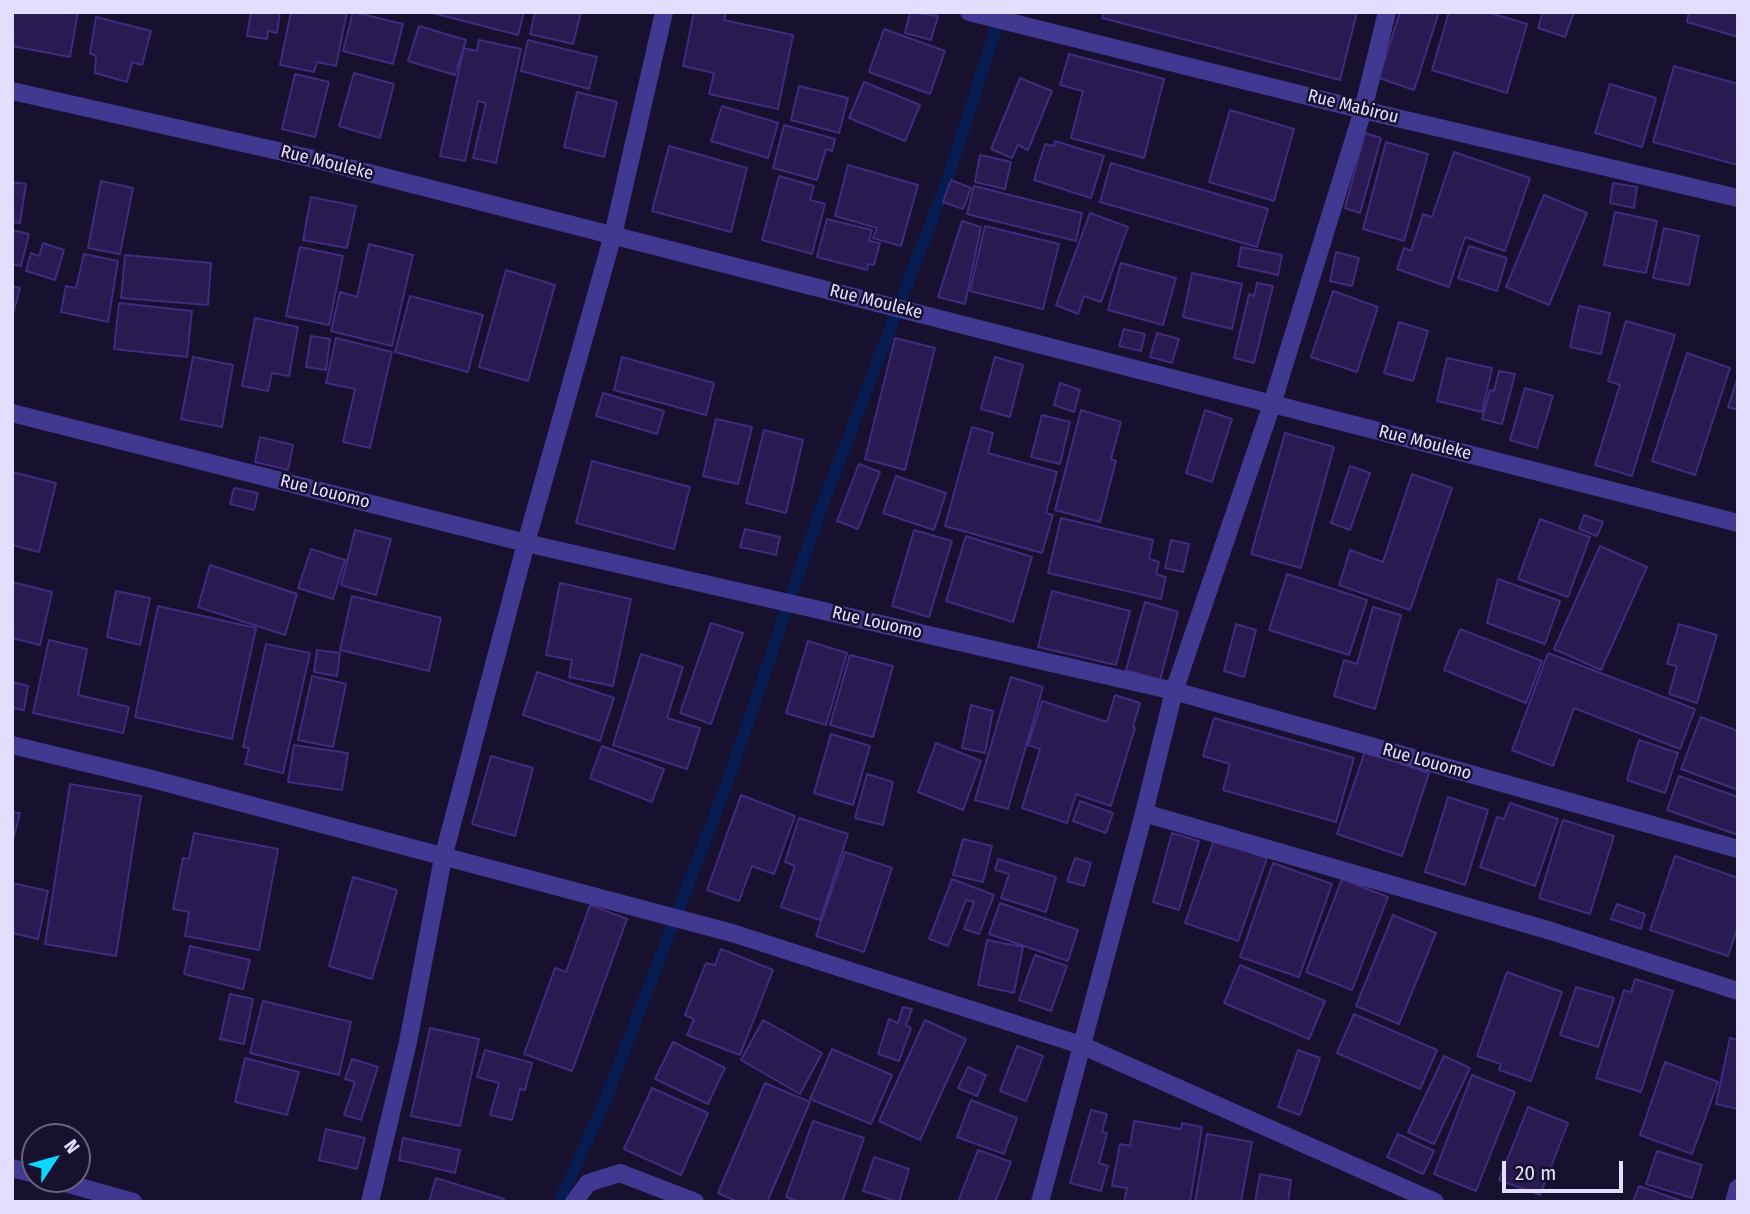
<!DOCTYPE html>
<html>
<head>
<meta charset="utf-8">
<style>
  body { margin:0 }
  #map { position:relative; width:1750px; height:1214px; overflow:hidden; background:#17102f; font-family:"Fira Sans Condensed",sans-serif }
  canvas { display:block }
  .frame { position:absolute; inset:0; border:14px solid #e3deff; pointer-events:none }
  .north { position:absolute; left:21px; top:1123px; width:70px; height:70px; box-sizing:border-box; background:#17102f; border:2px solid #696282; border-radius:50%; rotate:54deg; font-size:19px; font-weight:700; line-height:28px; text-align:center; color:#e3deff }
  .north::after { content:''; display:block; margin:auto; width:24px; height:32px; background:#0ad8ff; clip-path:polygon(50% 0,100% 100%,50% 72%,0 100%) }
  .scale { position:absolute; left:1502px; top:1161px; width:121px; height:32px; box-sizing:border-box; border:4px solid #e3deff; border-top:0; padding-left:9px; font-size:21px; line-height:24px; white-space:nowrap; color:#e3deff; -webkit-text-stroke:5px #17102f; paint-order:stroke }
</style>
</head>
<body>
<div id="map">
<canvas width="1750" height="1214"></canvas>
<div class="frame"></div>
<div class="north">N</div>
<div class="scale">20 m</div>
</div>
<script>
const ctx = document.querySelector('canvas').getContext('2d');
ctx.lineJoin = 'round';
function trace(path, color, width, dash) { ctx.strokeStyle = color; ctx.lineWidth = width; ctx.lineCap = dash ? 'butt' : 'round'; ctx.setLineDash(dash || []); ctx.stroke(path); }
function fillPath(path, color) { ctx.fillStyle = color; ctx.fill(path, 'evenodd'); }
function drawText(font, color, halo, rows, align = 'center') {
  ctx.font = font + ' "Fira Sans Condensed",sans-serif'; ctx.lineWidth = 5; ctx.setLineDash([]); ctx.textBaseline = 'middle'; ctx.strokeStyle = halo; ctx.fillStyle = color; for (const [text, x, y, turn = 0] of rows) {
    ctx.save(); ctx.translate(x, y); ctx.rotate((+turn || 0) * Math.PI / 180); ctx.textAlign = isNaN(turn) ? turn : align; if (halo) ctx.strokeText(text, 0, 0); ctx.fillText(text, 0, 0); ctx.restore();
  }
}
const stream = new Path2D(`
  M559,1202l44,-96 123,-320 96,-280 126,-328 53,-165`);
const building = new Path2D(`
  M12,12h66l-8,45 -58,-11z
  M251,12h29l-3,21 -9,-2 -1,8 -20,-3z
  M291,12h56l-11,54 -19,-4 -3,10 -34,-7z
  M353,12l50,12 -10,40 -50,-13z
  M429,12h95l-6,23z
  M535,12h46l-8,32 -43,-10z
  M694,12h32l-2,8 69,15 -15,74 -69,-15 5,-21 -31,-7z
  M910,12l28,4 -7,24 -26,-7z
  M1104,12h253l-17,68 -238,-62z
  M1400,12h39l-25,78 -35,-12z
  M1449,12h38l40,12 -20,69 -75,-23z
  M1543,12h31l-9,25 -27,-9z
  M1689,12h49v25l-51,-15z
  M96,17l55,14 -9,34 -10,-3 -5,20 -32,-9 1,-17 -6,-3z
  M419,26l47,14 -11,35 -47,-14z
  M884,29l61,22 -15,43 -61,-22z
  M479,40l42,9 -25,114 -23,-5 13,-55 -8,-2 -13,60 -25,-5 24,-108 13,3z
  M528,40l69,17 -8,32 -68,-18z
  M1069,54l95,25 -20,79 -73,-20 12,-47 -23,-6z
  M1674,66l64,18v81l-85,-23z
  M354,73l40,11 -14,54 -41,-12z
  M295,74l34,8 -14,55 -33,-8z
  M1020,78l32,13 -24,59 -10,-5 -6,13 -21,-9z
  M864,82l56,23 -15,36 -56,-23z
  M1610,84l46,14 -14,49 -47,-14z
  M799,86l49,12 -9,35 -48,-13z
  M577,92l40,10 -13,55 -40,-10z
  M722,106l56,17 -10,35 -57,-17z
  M1230,110l64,19 -20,72 -65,-19z
  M784,125l51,14 -3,12 -6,-2 -9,31 -44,-12z
  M1365,133l16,5 -21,75 -15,-5z
  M1055,141l49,15 -13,42 -57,-18 11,-36 9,2z
  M1386,142l42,12 -24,87 -41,-12z
  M669,146l78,22 -16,64 -79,-21z
  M1454,152l76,26 -25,73 -40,-14 -16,50 -52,-18 7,-21 7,3 12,-37 9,3z
  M980,155l31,7 -6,27 -30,-7z
  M1111,163l157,46 -11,38 -157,-45z
  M848,165l70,20 -17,61 -28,-8 4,-10 -42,-12z
  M779,176l35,10 -4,14 15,4 -13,50 -50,-14z
  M951,180l20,8 -8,21 -20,-7z
  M101,181l32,7 -13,66 -32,-6z
  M12,182l14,2 -6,39 -8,-1z
  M1613,183l24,4 -3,21 -24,-5z
  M974,186l108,27 -6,28 -109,-27z
  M1544,195l43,18 -38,92 -43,-18z
  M311,197l45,9 -9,42 -44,-8z
  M1615,212l42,9 -11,52 -42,-8z
  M1090,213l38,14 -27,75 -17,-6 -6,18 -22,-9z
  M827,219l45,11 -3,11 11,2 -6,22 -6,-1 -1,6 -50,-13z
  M962,221l19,6 -16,77 -27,-7z
  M985,226l74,18 -16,65 -73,-18z
  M1664,228l35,8 -10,49 -36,-7z
  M12,230l17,4 -8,32 -9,-2z
  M43,243l21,7 -9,30 -29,-9 5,-18 8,3z
  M369,244l44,11 -21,91 -61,-15 9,-39 17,5z
  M1469,246l38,12 -10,33 -39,-13z
  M300,247l43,9 -14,69 -43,-9z
  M1241,247l41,8 -4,20 -40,-9z
  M1336,252l23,6 -7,28 -22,-5z
  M84,254l34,7 -10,61 -47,-10 5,-26 10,2z
  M125,255l86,8 -3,42 -87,-7z
  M1121,263l55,15 -13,47 -55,-15z
  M506,270l49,15 -27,96 -49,-14z
  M1192,273l50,11 -10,45 -49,-12z
  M1257,283l16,3 -19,77 -20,-5 15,-64 5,2z
  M12,286l8,2 -8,30z
  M1333,291l45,16 -21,65 -46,-15z
  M410,296l73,19 -15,57 -73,-20z
  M119,303l73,8 -5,46 -73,-8z
  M1579,306l31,7 -9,41 -31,-7z
  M255,318l43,9 -9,49 -17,-3 -4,18 -26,-5z
  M1626,321l49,14 -43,141 -37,-11 25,-80 -12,-4z
  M1399,322l29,9 -15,50 -29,-8z
  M1124,329l21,5 -4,17 -22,-5z
  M1157,333l22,6 -7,24 -22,-6z
  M311,336l19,3 -4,31 -20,-3z
  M336,338l56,14 -22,96 -27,-6 12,-53 -29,-6z
  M895,338l40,10 -30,122 -40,-11z
  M1687,353l43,15 -35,107 -43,-14z
  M193,357l40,8 -11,62 -41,-8z
  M622,357l92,26 -8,32 -92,-25z
  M995,357l28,8 -13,52 -29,-8z
  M1447,358l45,10 -10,44 -45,-11z
  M1499,371l16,3 -13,50 -20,-5 8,-29 4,1z
  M1738,377v33l-10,-3z
  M1060,383l20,7 -6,22 -20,-7z
  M1525,388l28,8 -16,52 -27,-8z
  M603,393l61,18 -7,23 -61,-18z
  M1081,410l40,12 -10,37 5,2 -16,61 -45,-12z
  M1205,410l27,9 -20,63 -26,-9z
  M1042,415l28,7 -10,42 -29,-7z
  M716,419l36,8 -14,57 -35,-8z
  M972,427l21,6 -5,20 69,19 -11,41 7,2 -11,38 -97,-27z
  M764,430l39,10 -17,73 -40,-10z
  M1285,433l49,14 -33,121 -50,-14z
  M260,437l33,8 -5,25 -33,-8z
  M592,461l98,26 -16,62 -98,-26z
  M859,464l21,8 -22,57 -21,-8z
  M1350,466l20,7 -20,57 -19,-7z
  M12,472l44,11 -17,69 -27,-7z
  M1412,474l40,14 -42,122 -71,-25 11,-35 33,12z
  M896,476l50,17 -12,37 -51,-17z
  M234,488l24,5 -4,17 -24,-6z
  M1584,515l19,7 -6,14 -18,-7z
  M1061,518l92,22 -4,19 10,3 -3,12 10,3 -5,22 -113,-26z
  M1540,519l50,18 -22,60 -50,-18z
  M745,529l35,8 -4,18 -36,-8z
  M355,530l36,9 -15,56 -35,-10z
  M914,530l38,11 -23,76 -37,-11z
  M966,536l66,21 -19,65 -67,-21z
  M1171,540l18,4 -6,28 -18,-4z
  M1600,546l47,21 -46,103 -47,-21z
  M311,549l34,11 -12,39 -35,-11z
  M210,565l87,29 -12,41 -87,-28z
  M1287,574l80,26 -18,55 -80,-25z
  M1498,579l62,22 -15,43 -58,-21z
  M12,582l40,10 -12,53 -28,-7z
  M560,583l71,16 -18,87 -44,-9 3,-17 -26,-5z
  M116,591l34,7 -10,47 -33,-8z
  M1052,591l78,20 -14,54 -78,-18z
  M352,596l89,22 -12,53 -89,-21z
  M1145,602l33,10 -18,68 -34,-10z
  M158,606l98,22 -24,111 -97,-22z
  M1373,607l28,8 -26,94 -41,-13 10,-36 13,4z
  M711,623l32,10 -32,91 -31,-11z
  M1236,624l20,6 -12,47 -20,-6z
  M1679,624l38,11 -20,68 -28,-9 8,-28 -10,-2z
  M1460,629l82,32 -16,42 -82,-33z
  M49,640l38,9 -9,46 51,12 -6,26 -90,-20z
  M808,641l39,12 -21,72 -40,-12z
  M266,644l44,9 -27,120 -38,-9 4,-16 -6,-1z
  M317,650l23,3 -3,23 -23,-4z
  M1548,653l147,56 -15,40 -106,-41 -21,58 -41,-16z
  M641,654l42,13 -16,51 33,10 -13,41 -74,-24z
  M850,655l43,11 -20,71 -43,-12z
  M537,672l77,26 -14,43 -77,-26z
  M312,676l34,8 -13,63 -35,-7z
  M1011,677l32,10 -35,122 -33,-9z
  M12,682l16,4 -4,24 -12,-2z
  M1115,695l25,8 -7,24 2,1 -24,78 -35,-12 -9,29 -45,-15 18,-59 -12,-4 14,-44 65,21z
  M971,705l22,6 -8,42 -23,-5z
  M1701,717l37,14v59l-57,-21z
  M1214,718l140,40 -18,64 -113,-32 7,-26 -27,-8z
  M831,734l39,12 -17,59 -39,-12z
  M1639,740l39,13 -13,40 -38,-13z
  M936,743l45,18 -18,49 -45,-18z
  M294,745l54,8 -6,37 -54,-8z
  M602,746l62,23 -12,33 -62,-24z
  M1365,751l64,22 -27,83 -65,-22z
  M491,756l42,12 -18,68 -43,-12z
  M867,774l26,8 -10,43 -28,-7z
  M1679,776l59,21v38l-71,-25z
  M70,784l71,12 -25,160 -71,-12z
  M741,795l54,21 -21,58 -22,-8 -13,35 -32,-11z
  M1448,797l40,13 -23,75 -40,-13z
  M1080,801l33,12 -7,20 -33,-12z
  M1510,803l48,16 -23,67 -55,-19 17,-50 7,2z
  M12,812l8,1 -8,31z
  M799,818l49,16 -28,86 -39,-13 14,-41 -10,-4z
  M1563,820l51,16 -24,78 -51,-16z
  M194,833l84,16 -19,101 -74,-14 4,-24 -16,-3 10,-51 6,1z
  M1172,833l27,8 -20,69 -26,-8z
  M963,839l29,7 -9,36 -30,-7z
  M1214,840l53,18 -29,83 -53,-18z
  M845,852l47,16 -28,84 -48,-16z
  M1675,856l63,22v48l-10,30 -78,-26z
  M1075,858l16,5 -7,23 -17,-5z
  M998,859l58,18 -10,35 -45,-14 8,-24 -14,-4z
  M1273,863l59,21 -33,93 -59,-20z
  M353,877l44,13 -25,89 -43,-13z
  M952,879l42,16 -15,39 -15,-5 10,-27 -8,-2 -18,46 -19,-7z
  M1342,879l46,18 -36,93 -46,-18z
  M12,883l36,8 -10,48 -26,-6z
  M1000,903l78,27 -10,31 -79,-27z
  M1617,904l28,10 -4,15 -30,-10z
  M590,905l37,14 -55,152 -48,-17 31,-86 11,4z
  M1393,915l43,18 -37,91 -43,-18z
  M987,940l36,7 -9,46 -36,-8z
  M190,946l60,14 -7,29 -59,-15z
  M721,949l52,21 -33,85 -53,-20 7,-16 -9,-4 21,-52 9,2z
  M1035,955l32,11 -16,45 -32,-11z
  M1240,965l85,36 -16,38 -85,-36z
  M1507,972l55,20 -31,89 -32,-11 2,-6 -24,-8z
  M1635,979l38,12 -32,101 -45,-14 28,-88 7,2z
  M1576,987l38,11 -16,49 -38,-12z
  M230,994l23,5 -9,45 -24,-5z
  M263,1001l88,21 -12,53 -89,-22z
  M903,1007l9,2 -6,16 5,3 -12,33 -21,-7 11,-35 9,4z
  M1354,1014l83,36 -17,39 -83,-36z
  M763,1020l59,33 -22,41 -59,-34z
  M925,1020l41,19 -46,101 -41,-19z
  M430,1028l49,11 -19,87 -49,-10z
  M1730,1038l8,2v69l-22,-5z
  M673,1042l52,26 -17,36 -53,-25z
  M1017,1046l26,10 -17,45 -26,-10z
  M832,1049l60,26 -21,49 -61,-25z
  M485,1050l47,13 -7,27 -5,-1 -8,31 -22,-5 9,-32 -22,-6z
  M1298,1050l22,8 -20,57 -22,-8z
  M1444,1056l26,12 -36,76 -26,-12z
  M245,1058l54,14 -12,43 -52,-13z
  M352,1059l26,8 -17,53 -17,-5 11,-33 -10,-3z
  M1665,1062l53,20 -26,72 -52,-19z
  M968,1067l18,8 -9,21 -19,-8z
  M1472,1075l43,17 -39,99 -42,-17z
  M765,1083l45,19 -43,100h-29l-20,-9z
  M652,1088l56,25 -27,62 -57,-26z
  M971,1100l46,18 -13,36 -47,-17z
  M1528,1107l40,16 -28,72 -41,-15z
  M1091,1110l16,4 -5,18 5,1 -8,30 9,3 -7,25 -31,-8z
  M813,1121l51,17 -22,64h-43l-13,-5z
  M1134,1121l47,8 1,-6 20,4 -12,75h-66l3,-14 -15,-2 8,-42 10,2z
  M326,1129l39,9 -8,31 -38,-9z
  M1207,1134l45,8 -11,60h-46z
  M1398,1134l36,17 -11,23 -36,-17z
  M403,1138l57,12 -5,23 -56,-13z
  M978,1150l33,12 -16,40h-37z
  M1657,1151l45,14 -10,33 -46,-14z
  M874,1157l35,12 -10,33 -36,-11z
  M1260,1174l31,6 -3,22h-33z
  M436,1178l68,21 -1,3h-74z
  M1639,1186l45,16h-51z`);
const minor = new Path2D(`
  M969,12l394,98 375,88
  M12,91l306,69 1420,363
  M12,413l514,130 648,148 564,158
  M12,745l140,34 580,154 349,112 354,157
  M1144,813l407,118 187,60
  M12,1168l23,6
  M51,1179l82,23
  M370,1202l38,-160 35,-184 83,-315 87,-308 51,-223
  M574,1202l14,-19 32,-10 75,29
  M1040,1202l104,-389 30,-122 98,-287 91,-294 24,-98
  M1734,1202l4,-14`);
const streetNames = [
  ["Rue Mabirou",1353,107,14],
  ["Rue Mouleke",327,163,14],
  ["Rue Mouleke",876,302,14],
  ["Rue Mouleke",1425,443,14],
  ["Rue Louomo",325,492,14],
  ["Rue Louomo",877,623,13],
  ["Rue Louomo",1427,762,16]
];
trace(stream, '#071d51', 12);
fillPath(building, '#291a51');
trace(building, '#402b7f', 2);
trace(minor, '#403891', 18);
drawText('18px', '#e3deff', '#17102f', streetNames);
</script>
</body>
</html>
